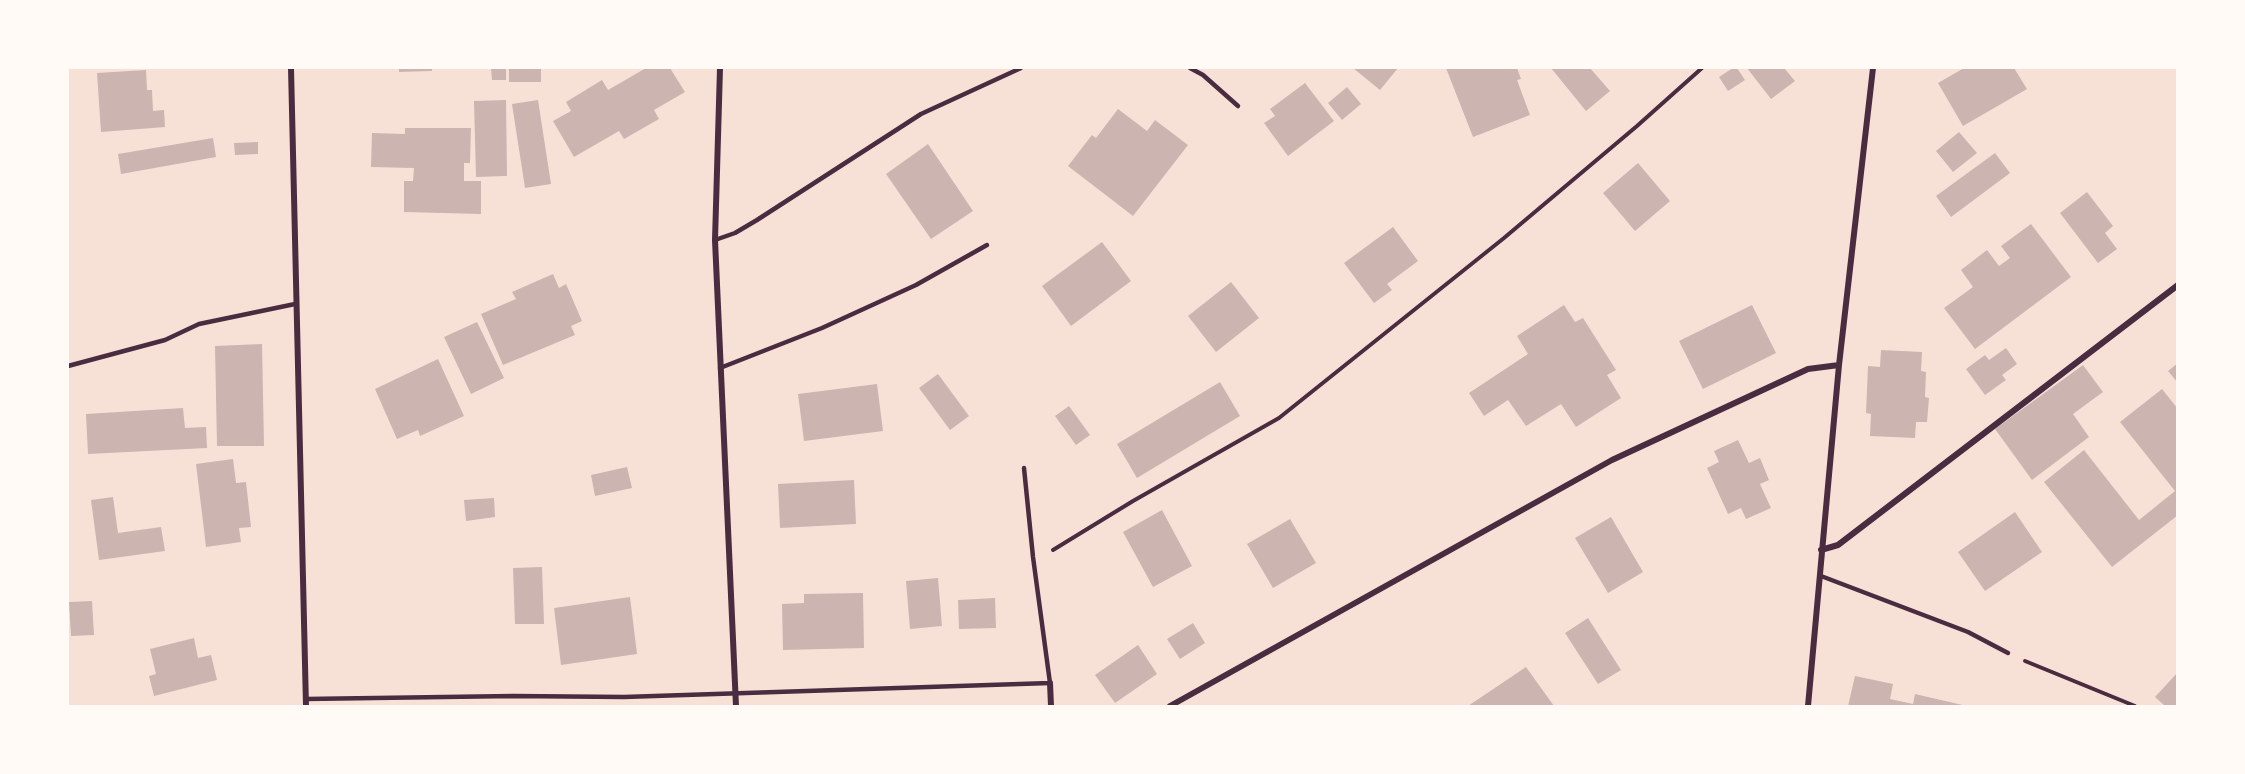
<!DOCTYPE html>
<html>
<head>
<meta charset="utf-8">
<style>
  body { margin:0 }
  #map { position:relative; width:2245px; height:774px; overflow:hidden; background:#f7e1d7; font-family:"Nunito Sans",sans-serif }
  canvas { display:block }
  .frame { position:absolute; inset:0; border:69px solid #fffaf5; pointer-events:none }
</style>
</head>
<body>
<div id="map">
<canvas width="2245" height="774"></canvas>
<div class="frame"></div>
</div>
<script>
const ctx = document.querySelector('canvas').getContext('2d');
ctx.lineJoin = 'round';
function fillPath(path, color) { ctx.fillStyle = color; ctx.fill(path, 'evenodd'); }
function trace(path, color, width, dash) { ctx.strokeStyle = color; ctx.lineWidth = width; ctx.lineCap = dash ? 'butt' : 'round'; ctx.setLineDash(dash || []); ctx.stroke(path); }
const building = new Path2D(`
  M399,68h33v3l-33,1z
  M491,68h15v12h-14z
  M509,68h32v14h-32z
  M646,68h24l15,24 -31,18 5,9 -35,20 -5,-8 -45,26 -21,-36 18,-10 -5,-9 36,-22 6,10z
  M1353,68h45l-18,22z
  M1446,68h71l4,11 -4,1 13,35 -57,22z
  M1551,68h39l20,23 -24,20z
  M1733,68h4l8,12 -17,11 -9,-14z
  M1747,68h37l11,13 -24,18z
  M1964,68h50l13,21 -64,37 -25,-43z
  M146,70l1,20h5l1,21 11,-1 1,17 -64,5 -4,-59z
  M1305,83l29,38 -46,35 -24,-33 11,-7 -5,-7z
  M1347,87l14,17 -19,16 -14,-17z
  M506,100l1,76 -31,1 -2,-76z
  M538,100l13,84 -26,4 -13,-84z
  M1118,109l29,22 8,-11 33,25 -55,71 -65,-50 24,-31 4,3z
  M405,128h66l-1,35h-6v18h17v33l-77,-2v-31h9l1,-13 -43,-1 1,-34 33,1z
  M1959,132l18,21 -24,19 -17,-21z
  M213,138l3,19 -95,17 -3,-20z
  M258,142v12l-23,1 -1,-12z
  M928,144l45,67 -42,28 -45,-65z
  M1995,153l15,20 -59,44 -15,-21z
  M1638,163l32,38 -35,30 -32,-38z
  M2087,192l26,34 -8,7 12,16 -19,14 -38,-50z
  M2031,224l40,53 -96,72 -31,-41 29,-21 -12,-17 26,-20 12,16 11,-8 -9,-12z
  M1393,227l25,34 -31,23 5,6 -18,13 -30,-40z
  M1102,242l29,39 -60,45 -29,-40z
  M553,274l6,14 7,-4 16,37 -11,5 4,9 -72,30 -22,-51 35,-15 -4,-7z
  M1231,282l28,36 -43,34 -28,-36z
  M1564,305l11,17 8,-4 33,52 -9,5 14,23 -45,29 -15,-23 -35,22 -18,-26 -24,16 -15,-23 59,-39 -11,-18z
  M1752,305l24,48 -73,36 -24,-48z
  M477,322l27,56 -33,16 -27,-57z
  M262,344l2,102h-47l-2,-100z
  M2006,348l11,16 -15,11 4,5 -21,15 -19,-26 19,-14 4,5z
  M1881,350l41,2 -1,19 5,1 -1,25 4,1 -2,24h-11l-1,16 -45,-2 1,-22 -5,-1 2,-47 12,1z
  M438,359l26,57 -44,20 -2,-6 -21,9 -22,-50z
  M2178,363v20l-10,-12z
  M2083,365l20,27 -30,22 16,23 -57,43 -37,-51z
  M938,374l31,42 -19,14 -31,-42z
  M1220,382l20,34 -103,62 -20,-34z
  M877,384l6,47 -79,10 -6,-47z
  M2162,389l16,20v106l-66,52 -68,-85 40,-32 55,70 36,-29 -55,-69z
  M1069,406l21,29 -14,10 -21,-29z
  M183,408l2,20 21,-1 1,21 -119,6 -2,-40z
  M1738,440l11,23 11,-5 9,22 -9,4 11,24 -25,11 -5,-11 -13,6 -21,-46 12,-6 -5,-11z
  M233,459l3,24 10,-1 5,45 -12,1 2,14 -35,5 -10,-83z
  M627,467l5,21 -37,8 -4,-21z
  M854,480l2,44 -76,4 -2,-44z
  M113,497l5,36 43,-6 4,24 -66,9 -8,-60z
  M494,498l1,19 -29,4 -2,-21z
  M1162,510l30,56 -39,21 -30,-55z
  M2015,512l27,40 -57,39 -27,-39z
  M1611,517l32,55 -35,21 -33,-55z
  M1290,519l26,44 -43,25 -26,-44z
  M542,567l2,57h-29l-2,-56z
  M938,578l4,48 -32,3 -4,-48z
  M863,593l1,55 -81,2 -1,-46 22,-1v-9z
  M630,597l7,57 -76,11 -7,-57z
  M995,598l1,30 -37,1 -1,-29z
  M92,601l2,34 -23,1 -2,-34z
  M1588,618l33,52 -23,14 -33,-51z
  M1193,623l12,20 -25,16 -13,-20z
  M194,638l4,20 13,-3 6,25 -63,16 -5,-20 7,-2 -6,-25z
  M1138,645l19,29 -42,29 -20,-28z
  M1526,667l28,39h-86z
  M2178,672v34h-13l-10,-9z
  M1855,676l38,8 -3,15 23,5 2,-10 52,12h-119z`);
const path = new Path2D(`
  M1053,550l80,-49 146,-83 225,-180 133,-112 65,-58
  M2025,661l110,45`);
const service = new Path2D(`
  M1190,68l13,7 35,31
  M715,240l20,-7 22,-13 164,-106 100,-46
  M68,366l97,-26 34,-16 96,-20
  M720,368l102,-40 94,-43 71,-40
  M1821,576l147,56 40,21
  M306,699l207,-3 111,1 426,-14 -17,-126 -9,-89`);
const minor = new Path2D(`
  M291,68l15,638
  M720,68l-5,172 21,466
  M1821,550l17,-5 340,-260
  M1050,683l1,23
  M1170,706l442,-246 196,-91 31,-4
  M1808,706l31,-341 34,-297`);
fillPath(building, '#ccb4b1');
trace(path, '#4a2c40', 4);
trace(service, '#4a2c40', 4.5);
trace(minor, '#4a2c40', 6);
</script>
</body>
</html>
